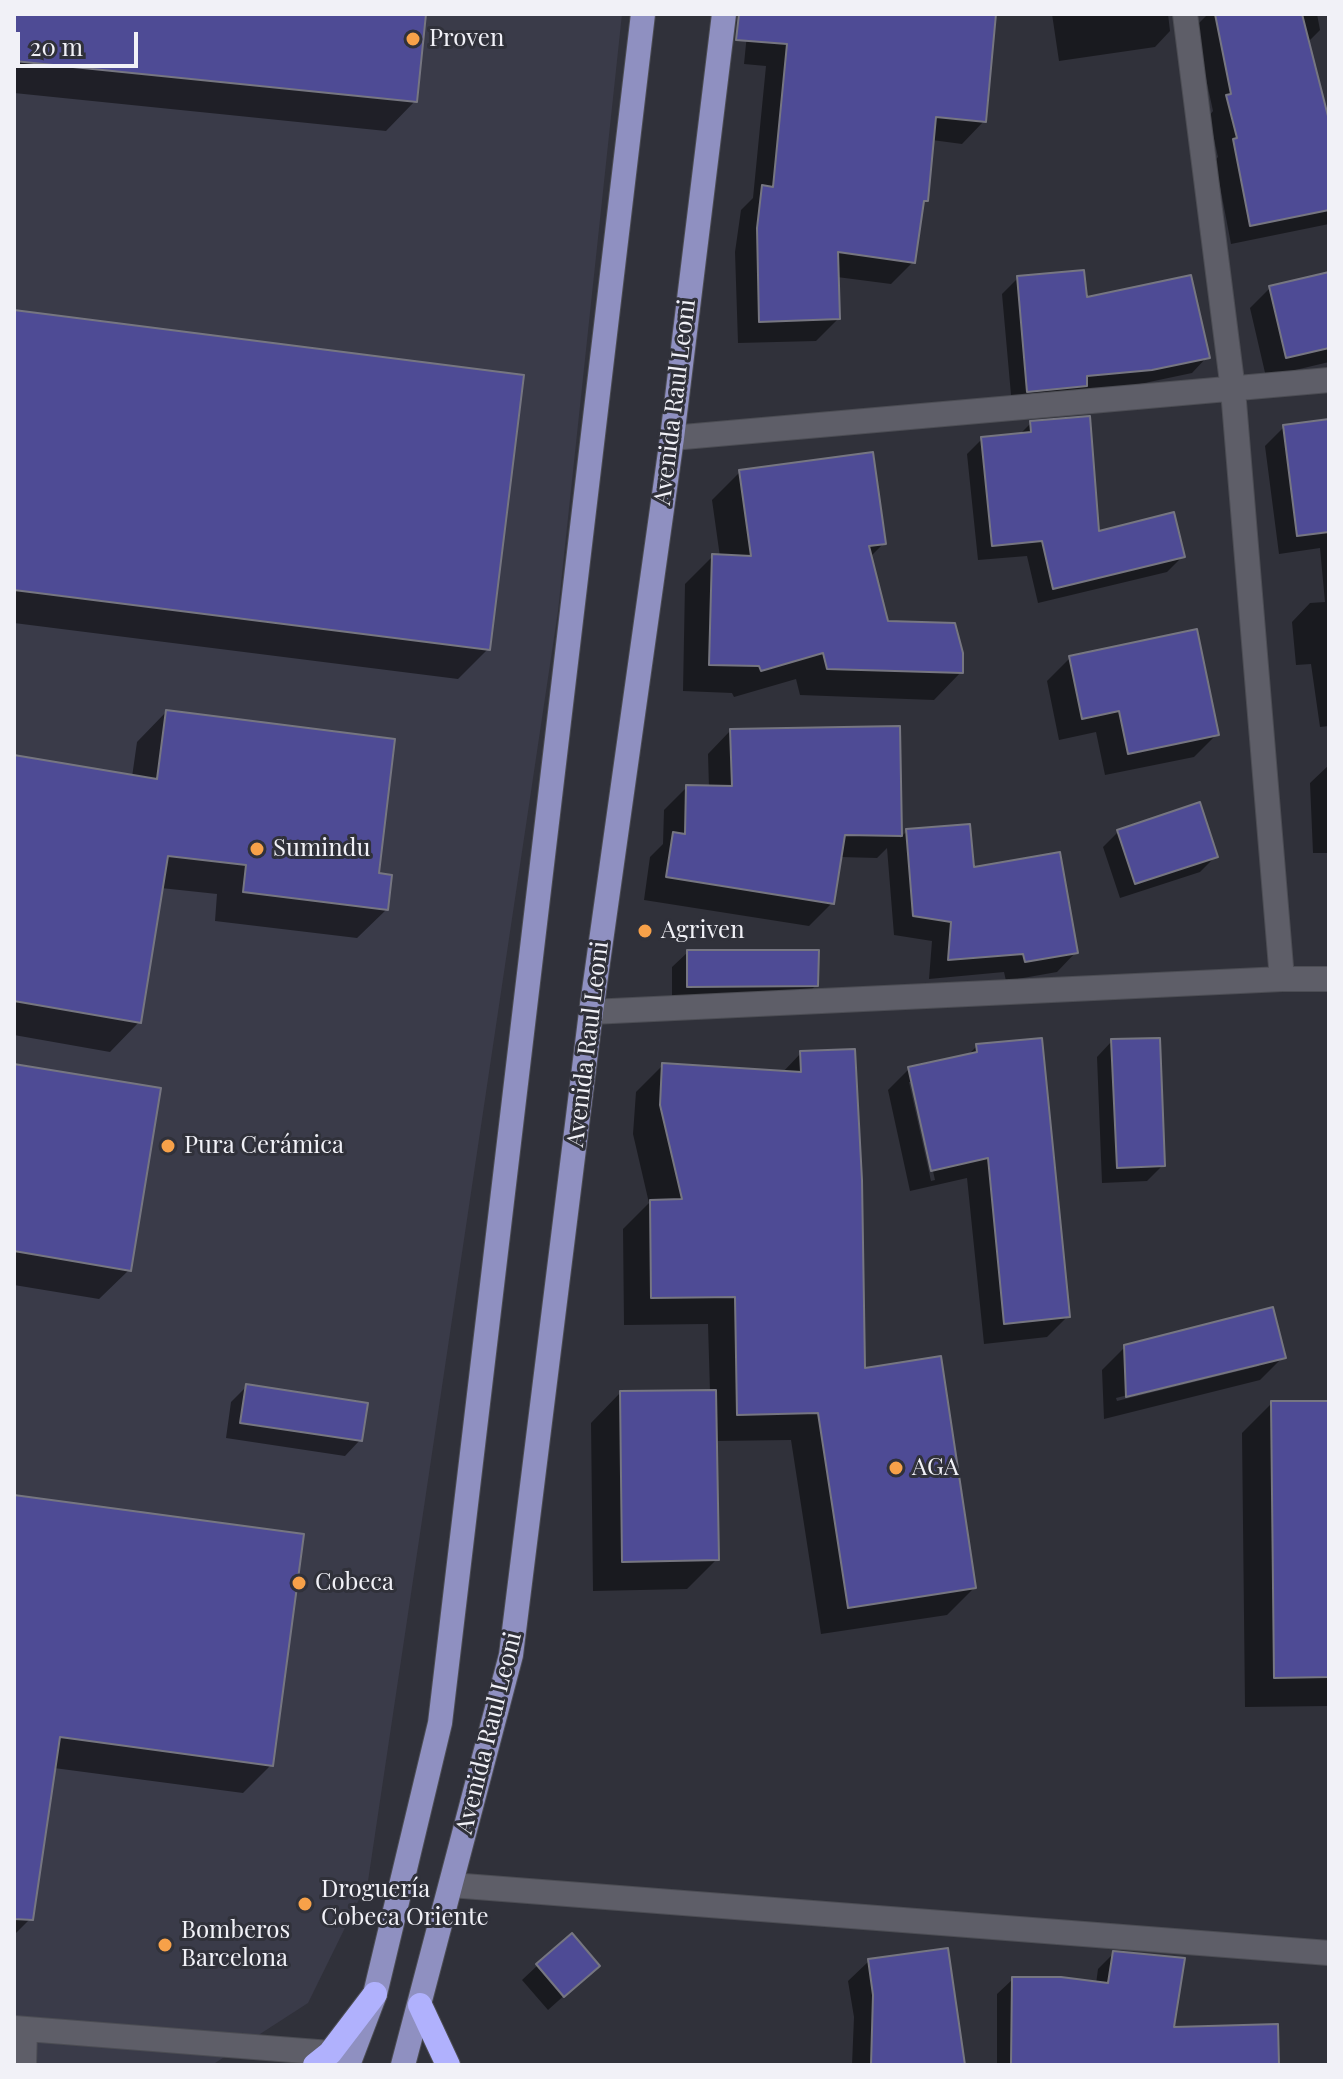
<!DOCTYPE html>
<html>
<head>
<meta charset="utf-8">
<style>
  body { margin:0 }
  #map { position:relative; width:1343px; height:2079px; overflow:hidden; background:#30313a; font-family:"Playfair Display",serif }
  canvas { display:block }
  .frame { position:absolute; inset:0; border:16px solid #f1f1f7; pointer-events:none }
  .scale { position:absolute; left:16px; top:32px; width:122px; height:36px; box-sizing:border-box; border:4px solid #f1f1f7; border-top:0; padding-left:10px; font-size:24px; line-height:28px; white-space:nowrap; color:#f1f1f7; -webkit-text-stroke:6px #30313a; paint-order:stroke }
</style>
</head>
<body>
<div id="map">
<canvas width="1343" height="2079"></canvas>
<div class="frame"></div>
<div class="scale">20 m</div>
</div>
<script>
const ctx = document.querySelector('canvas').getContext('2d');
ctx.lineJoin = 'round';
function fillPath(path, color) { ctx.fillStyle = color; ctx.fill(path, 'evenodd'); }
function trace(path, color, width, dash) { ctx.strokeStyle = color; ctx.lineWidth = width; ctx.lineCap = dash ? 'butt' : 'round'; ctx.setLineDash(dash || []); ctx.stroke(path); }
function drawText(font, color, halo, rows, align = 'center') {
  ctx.font = font + ' "Playfair Display",serif'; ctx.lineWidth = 6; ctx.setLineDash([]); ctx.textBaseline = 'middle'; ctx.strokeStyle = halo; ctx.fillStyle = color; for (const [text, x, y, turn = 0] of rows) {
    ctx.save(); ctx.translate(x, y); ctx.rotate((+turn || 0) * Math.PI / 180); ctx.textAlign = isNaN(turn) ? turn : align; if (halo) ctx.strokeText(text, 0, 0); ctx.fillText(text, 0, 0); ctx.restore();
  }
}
const built = new Path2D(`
  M14,14h608l-64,597 -190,1270 -60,122 -96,62h-198z`);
const shadow = new Path2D(`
  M14,14h410l-9,87 -29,30 -372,-38z
  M749,14h244l-9,107 -22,23 -30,-4 -6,60 -5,5 -8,57 -22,22 -54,-7 1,42 -22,22 -78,2 -3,-91 6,-42 12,-12 13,-132 -22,-2z
  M1052,14h116l2,17 -15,16 -96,14z
  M1208,14h109l3,16 -13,13 22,85v96l-98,20 -16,-84 3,-3 -9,-41 4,-5 -18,-84z
  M1329,274v88l-63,15 -16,-69 20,-20z
  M1018,278l67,21 122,58 -15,16 -57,12 -54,5 -11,11 -58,5 -10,-112z
  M14,312l474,337 -30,30 -444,-56z
  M1329,421v305l-9,1 -9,-63 -15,1 -4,-43 18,-19 15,-1 -5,-54 -41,6 -14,-108 19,-19z
  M1031,423l67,110 85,23 -16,16 -129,31 -11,-47 -49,4 -11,-106 15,-15 37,-4z
  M740,472l144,71 -15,15 17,65 75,49 -27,28 -134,-5 -4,-16 -62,18 -2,-4 -49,-2 2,-107 28,-28 7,1 -8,-57z
  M1070,658l147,76 -23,23 -89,18 -9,-43 -37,8 -12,-59z
  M166,712l211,163 10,34 -30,29 -142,-17 2,-27 -56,-6 -22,134 -29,30 -96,-17v-278l118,20 5,-35z
  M898,728l2,110 7,-7 169,121 -19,20 -51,9 -2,-9 -75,7 3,-38 -38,-6 -7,-87 -10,10 -37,-1 -8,46 -23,23 -165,-26 6,-43 13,-13 1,-34 23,-23 22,1 -1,-34 22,-23z
  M1329,765v88h-16l-3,-70z
  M1118,832l98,24 -16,16 -80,26 -17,-51z
  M688,952l128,33 -15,16 -129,1v-35z
  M1112,1041l51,124 -16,16 -45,2 -5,-126z
  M977,1046l91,270 -21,21 -63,7 -17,-166 -57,13 -22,-101 21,-21 57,-12zM909,1082h4l22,98 -4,1z
  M801,1053l62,317 111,218 -27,27 -126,19 -30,-194 -76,1 2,118 -30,30 -94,2 -2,-168 29,-30 90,-1 -2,-68 -84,1 -1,-96 26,-26 -16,-69 3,-42 27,-27 119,8z
  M14,1066l115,204 -30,29 -85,-14z
  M1125,1347l158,10 -23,23 -156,39 -2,-49zM1259,1362v4l-142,35 -1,-3z
  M247,1386l113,54 -15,16 -119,-18 5,-36z
  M1272,1403h57v303l-84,1 -3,-274z
  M14,1497l257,268 -28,28 -189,-25 -22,149 -18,18z
  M1114,1953l44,112h-161v-71l16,-15 83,5 2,-15z
  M869,1961l94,104h-111l2,-48 -6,-36z
  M538,1965l59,1 -49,44 -26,-30z`);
const building = new Path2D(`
  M14,14h412l-9,88 -403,-41z
  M739,14h257l-10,108 -50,-5 -8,84h-4l-9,62 -77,-11 2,67 -81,3 -2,-94 5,-43 11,2 14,-143 -51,-4z
  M1215,14h87l27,106v90l-79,16 -17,-87 4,-1 -11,-43 5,-1z
  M1084,270l3,27 104,-22 19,83 -58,12 -65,6v10l-60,6 -10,-116z
  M1329,272v76l-43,10 -17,-72z
  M14,310l510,65 -34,275 -476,-60z
  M1090,416l9,115 75,-19 11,45 -132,32 -11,-48 -50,5 -11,-109 50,-5 -1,-11z
  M1329,419v113l-32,4 -14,-111z
  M873,452l13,92 -17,2 19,75 67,2 8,30v20l-136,-4 -4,-16 -62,18 -2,-5 -50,-1 3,-111 39,2 -12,-86z
  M1197,629l22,106 -91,19 -9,-43 -37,8 -13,-63z
  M166,710l229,29 -16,134 13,2 -4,35 -145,-18 3,-27 -78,-9 -27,167 -127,-22v-246l143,24z
  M900,726l2,110 -57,-1 -11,69 -168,-27 7,-45 12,2 1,-49 46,1 -2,-57z
  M1200,802l18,55 -83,27 -18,-54z
  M970,824l4,43 86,-15 18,101 -53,9 -2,-8 -75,6 3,-38 -38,-6 -7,-87z
  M687,950h132l-1,36 -131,1z
  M1042,1038l28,279 -66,7 -16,-166 -57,13 -23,-104 69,-15 -1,-8z
  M1160,1038l5,128 -48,2 -6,-129z
  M855,1049l7,131 3,188 76,-12 35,232 -128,20 -30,-195 -81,2 -2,-118 -84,1 -1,-98 32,-1 -22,-94 2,-42 139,9 -1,-21z
  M14,1064l147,24 -30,183 -117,-20z
  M1273,1307l13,51 -160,39 -2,-52z
  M246,1384l122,19 -6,38 -122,-18z
  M716,1390l3,170 -97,2 -2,-171z
  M1271,1401h58v276l-55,1z
  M14,1495l290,39 -31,232 -213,-29 -27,183 -19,-1z
  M572,1933l28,33 -36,31 -28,-33z
  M948,1948l17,117h-94l2,-70 -5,-36z
  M1113,1951l72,7 -11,69 104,-3 1,41h-268l1,-88h49l47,6z`);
const minor = new Path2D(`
  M1185,14l48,376 49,589
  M672,438l657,-58
  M591,1012l691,-33h47
  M451,1885l878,68
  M14,2028l316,25
  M24,2065l1,-36`);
const major = new Path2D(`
  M348,2065l27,-71 65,-271 203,-1709
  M403,2065l108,-410 80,-643 81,-574 52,-424`);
const highway = new Path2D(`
  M420,2005l28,60
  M315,2065l15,-12 45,-59`);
const markers = [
  [413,39,8,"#f7a149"],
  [257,849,8,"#f7a149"],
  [645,931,8,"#f7a149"],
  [168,1146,8,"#f7a149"],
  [896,1468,8,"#f7a149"],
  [299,1583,8,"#f7a149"],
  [305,1904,8,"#f7a149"],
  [165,1945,8,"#f7a149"]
];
const poiNames = [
  ["Proven",429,39],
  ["Sumindu",273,849],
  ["Agriven",661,931],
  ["Pura Cerámica",184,1146],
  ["AGA",912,1468],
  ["Cobeca",315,1583],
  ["Droguería",321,1890],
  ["Cobeca Oriente",321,1918],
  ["Bomberos",181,1931],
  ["Barcelona",181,1959]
];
const streetNames = [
  ["Avenida Raul Leoni",675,402,-83],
  ["Avenida Raul Leoni",588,1044,-83],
  ["Avenida Raul Leoni",489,1733,-76]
];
fillPath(built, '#3a3b49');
fillPath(shadow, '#0007');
fillPath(building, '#4e4b95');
trace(building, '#767681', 2);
trace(minor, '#4c4d54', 26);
trace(major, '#4c4d54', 26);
trace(highway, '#4c4d54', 26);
trace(minor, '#5e5e68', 24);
trace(major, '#8f90c1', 24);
trace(highway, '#b0b1fd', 24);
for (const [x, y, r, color] of markers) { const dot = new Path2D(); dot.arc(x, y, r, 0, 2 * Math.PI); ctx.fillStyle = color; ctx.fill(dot); trace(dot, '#30313a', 3); }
drawText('24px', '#f1f1f7', '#30313a', poiNames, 'left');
drawText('24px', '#f1f1f7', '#30313a', streetNames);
</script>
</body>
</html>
